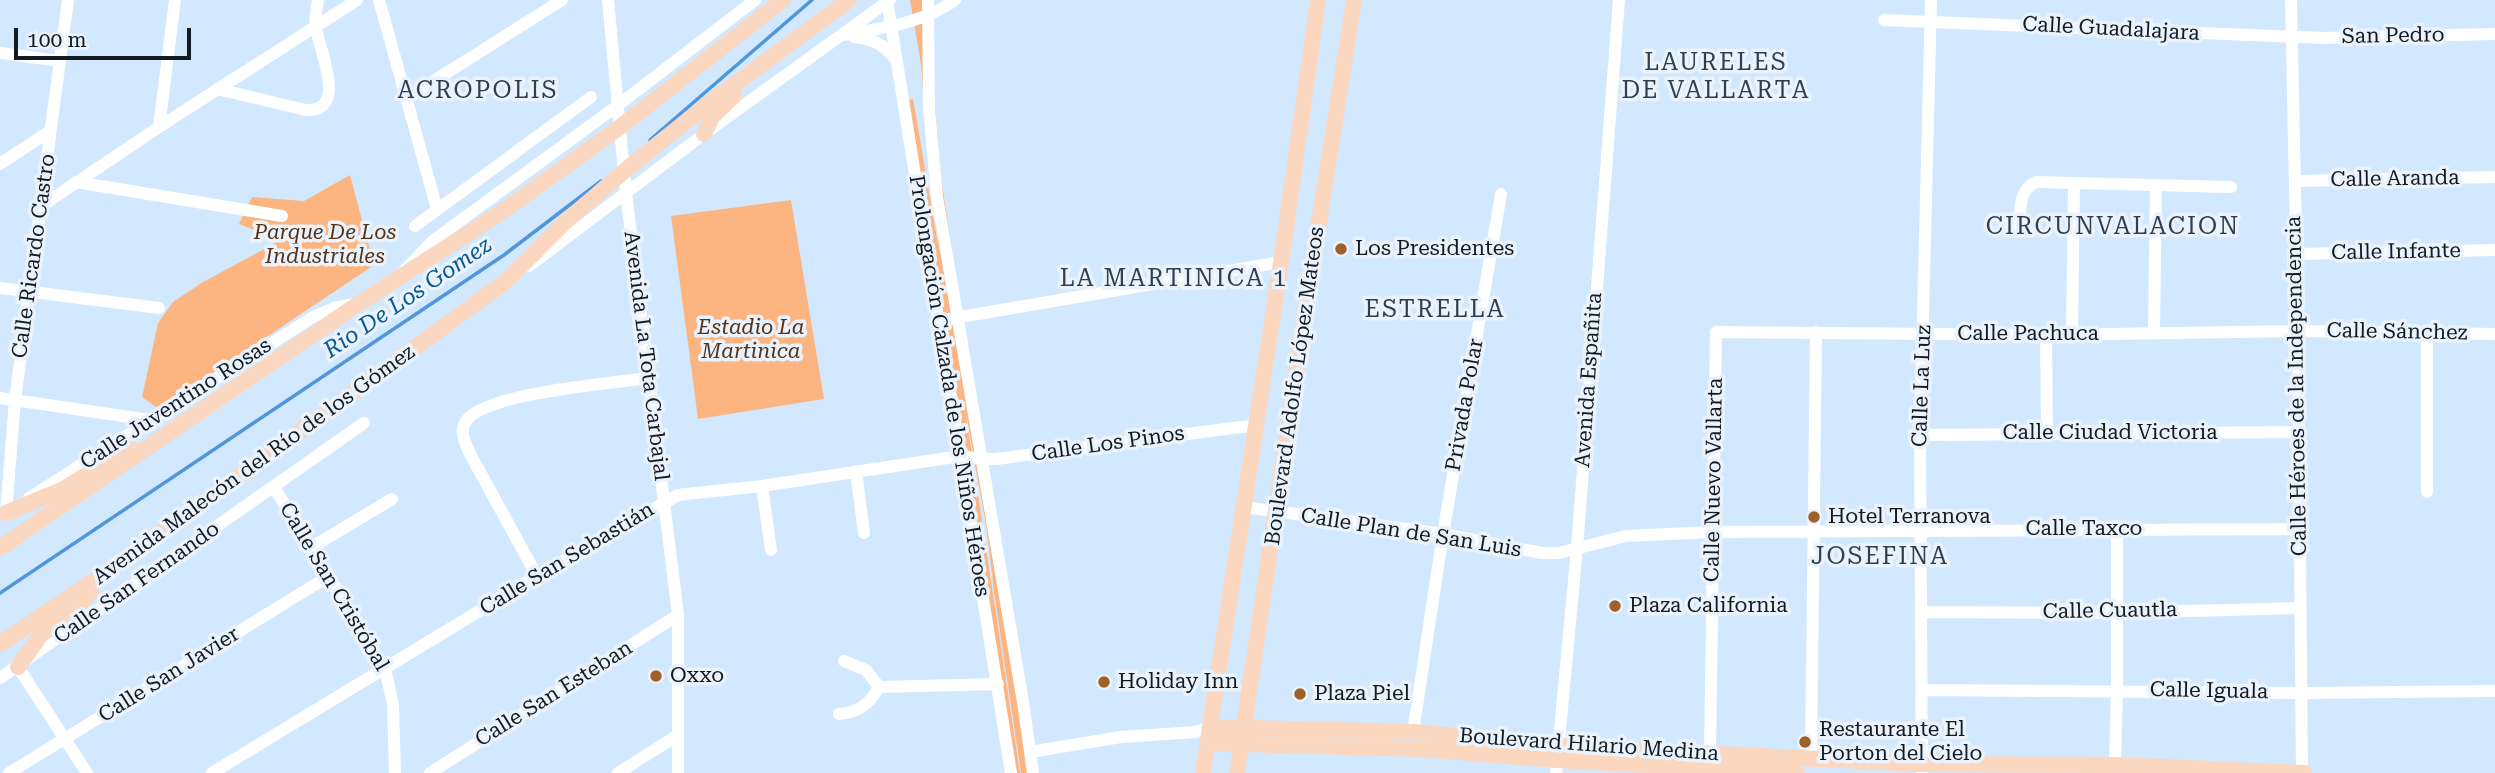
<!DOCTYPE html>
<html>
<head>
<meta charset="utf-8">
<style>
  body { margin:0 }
  #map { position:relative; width:2495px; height:773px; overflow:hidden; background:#d2e8ff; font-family:"Roboto Serif",serif }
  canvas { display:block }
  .scale { position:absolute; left:14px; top:28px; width:177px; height:32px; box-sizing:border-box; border:4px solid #121a22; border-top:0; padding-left:9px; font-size:21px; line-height:24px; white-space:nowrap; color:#121a22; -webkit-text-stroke:5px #eaf3fc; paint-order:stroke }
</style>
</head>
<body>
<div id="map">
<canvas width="2495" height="773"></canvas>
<div class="scale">100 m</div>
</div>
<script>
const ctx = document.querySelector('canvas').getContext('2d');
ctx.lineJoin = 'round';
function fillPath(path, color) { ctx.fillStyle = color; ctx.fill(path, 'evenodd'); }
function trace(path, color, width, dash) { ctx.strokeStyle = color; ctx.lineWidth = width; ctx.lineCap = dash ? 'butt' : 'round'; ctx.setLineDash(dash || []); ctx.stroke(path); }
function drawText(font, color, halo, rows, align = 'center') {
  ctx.font = font + ' "Roboto Serif",serif'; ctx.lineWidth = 7; ctx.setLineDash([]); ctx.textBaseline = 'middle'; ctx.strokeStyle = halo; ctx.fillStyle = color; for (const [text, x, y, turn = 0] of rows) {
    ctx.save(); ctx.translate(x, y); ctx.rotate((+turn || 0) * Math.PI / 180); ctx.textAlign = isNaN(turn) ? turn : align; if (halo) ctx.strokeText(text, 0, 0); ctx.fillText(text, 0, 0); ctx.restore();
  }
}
const green = new Path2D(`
  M910,0h16l15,178 67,439 21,156h-8l-27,-182 -7,-60 -23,-129 56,371h-8l-14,-89 -28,-211 -62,-373 5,-1 26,151 -10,-80 -8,-106z
  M350,175l24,90 -215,144 -17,-12 16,-74 15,-21 30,-20 78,-42 -42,-16 13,-27 52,4z
  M791,200l33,199 -126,20 -27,-203z`);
const stream = new Path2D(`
  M650,140l162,-140
  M0,593l504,-338 97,-74`);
const minor = new Path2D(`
  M379,0l58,209
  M608,0l18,193 52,422v158
  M887,0l124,773
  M928,0l1,108 8,89 86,505 10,71
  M2291,0l7,331 4,442
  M1884,20l439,18 172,-4
  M844,35c37,-7 80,-12 111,-35
  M854,37c18,2 30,7 41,22
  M0,53l60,8
  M217,89l89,21c43,2 13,-60 10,-82 -2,-9 1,-19 2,-28
  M407,98l155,-98
  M159,127l16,-127
  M0,164l50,-33
  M2295,181l200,-4
  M76,182l206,34
  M40,207l119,-80 198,-127
  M415,226l176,-129
  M2019,226c2,-17 -1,-36 17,-44l195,5
  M2297,254l198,-4
  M529,266l175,-132 186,-134
  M404,271l30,-31 183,-134 138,-106
  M0,288l159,20
  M949,319l332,-57
  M2427,332v160
  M2154,333l2,-148
  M2072,334l2,-151
  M2046,335l1,98
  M0,398l150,22
  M1920,435l379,-3
  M856,471l8,62
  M762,486l9,64
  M274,487l111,182 8,35 2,69
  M29,498l284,-181 21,-9 20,-4
  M1244,507l199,27 99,19h17l67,-17 87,-4 586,-3
  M0,512l6,1 9,-113 53,-400
  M312,547l80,-48
  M537,576l-68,-124c-4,-10 -10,-21 -3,-31 19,-28 147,-38 183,-43
  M1921,612l196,1 183,-5
  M844,661l22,9 13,17
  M18,667l69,106
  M0,678l364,-255
  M879,687l119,-3
  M1922,690l380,3 193,-2
  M839,714c19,-1 31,-10 40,-27
  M1413,732l30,-198 58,-340
  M1030,752l91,-15 75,-5 14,-5
  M1710,754l6,-422 330,3 252,-4 197,3
  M1811,757l5,-425
  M2115,765l2,-75v-161
  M9,773l320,-197
  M212,773l325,-197 141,-81 84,-9 199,-30 20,3h15l260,-34
  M430,773l248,-158
  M618,773l60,-38
  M1556,773l21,-225 42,-548
  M1922,773l-2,-338 11,-435`);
const major = new Path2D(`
  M704,134l8,-17 22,-21
  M6,513l56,-23 68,-43
  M0,548l358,-244 145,-93 113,-81 167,-130
  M0,644l100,-67 405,-295 60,-60 64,-55 79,-63 141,-104
  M18,667l22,-31 40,-32 11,-13
  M1210,727l203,5 165,15 344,17 193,1 189,8
  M1207,743l212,6 138,11 240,13
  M1203,773l78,-511 37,-262
  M1237,773l76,-513 41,-260`);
const markers = [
  [1341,249,7,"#a1602a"],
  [1814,517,7,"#a1602a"],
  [1615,606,7,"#a1602a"],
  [656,676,7,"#a1602a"],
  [1104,682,7,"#a1602a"],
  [1300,694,7,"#a1602a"],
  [1805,742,7,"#a1602a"]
];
const streetNames = [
  ["Calle Guadalajara",2111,29,3],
  ["San Pedro",2393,36,-1],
  ["Calle Aranda",2395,179,-1],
  ["Calle Infante",2396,252,-1],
  ["Calle Ricardo Castro",34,256,-82],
  ["Calle Sánchez",2397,332,1],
  ["Calle Pachuca",2028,334],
  ["Avenida La Tota Carbajal",646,356,83],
  ["Avenida Españita",1589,380,-86],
  ["Prolongación Calzada de los Niños Héroes",949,386,81],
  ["Boulevard Adolfo López Mateos",1295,386,-82],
  ["Calle La Luz",1922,386,-88],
  ["Calle Héroes de la Independencia",2297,386,-91],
  ["Calle Juventino Rosas",176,404,-33],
  ["Privada Polar",1465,405,-80],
  ["Calle Ciudad Victoria",2110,433],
  ["Calle Los Pinos",1108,444,-8],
  ["Avenida Malecón del Río de los Gómez",254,465,-36],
  ["Calle Nuevo Vallarta",1714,480,-89],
  ["Calle Taxco",2084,529],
  ["Calle Plan de San Luis",1411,533,9],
  ["Calle San Sebastián",567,559,-31],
  ["Calle San Fernando",137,583,-35],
  ["Calle San Cristóbal",334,587,59],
  ["Calle Cuautla",2110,611,-1],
  ["Calle San Javier",169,675,-32],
  ["Calle Iguala",2209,691,1],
  ["Calle San Esteban",554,694,-32],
  ["Boulevard Hilario Medina",1589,745,4]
];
const parkNames = [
  ["Parque De Los",325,233],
  ["Industriales",325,257],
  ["Estadio La",751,328],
  ["Martinica",751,352]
];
const poiNames = [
  ["Los Presidentes",1355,249],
  ["Hotel Terranova",1828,517],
  ["Plaza California",1629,606],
  ["Oxxo",670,676],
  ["Holiday Inn",1118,682],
  ["Plaza Piel",1314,694],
  ["Restaurante El",1819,730],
  ["Porton del Cielo",1819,754]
];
const waterNames = [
  ["Rio De Los Gomez",408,298,-34]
];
const quarterNames = [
  ["LAURELES",1716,63],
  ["DE VALLARTA",1716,91],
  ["ACROPOLIS",478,91],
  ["CIRCUNVALACION",2113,227],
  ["LA MARTINICA 1",1174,279],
  ["ESTRELLA",1435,310],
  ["JOSEFINA",1880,557]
];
fillPath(green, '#fcb580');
trace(stream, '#5196d8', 3.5);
trace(minor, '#fff', 12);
trace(major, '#fad7be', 16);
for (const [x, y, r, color] of markers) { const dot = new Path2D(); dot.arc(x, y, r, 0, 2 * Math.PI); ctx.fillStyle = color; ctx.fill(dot); trace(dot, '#eaf3fc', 2.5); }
drawText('21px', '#121a22', '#eaf3fc', streetNames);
drawText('italic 21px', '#54331a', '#eaf3fc', parkNames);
drawText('21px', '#121a22', '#eaf3fc', poiNames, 'left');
drawText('italic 23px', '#075895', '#eaf3fc', waterNames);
ctx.letterSpacing = '2px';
drawText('24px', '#2d3f51', '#eaf3fc', quarterNames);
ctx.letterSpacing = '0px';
</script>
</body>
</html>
